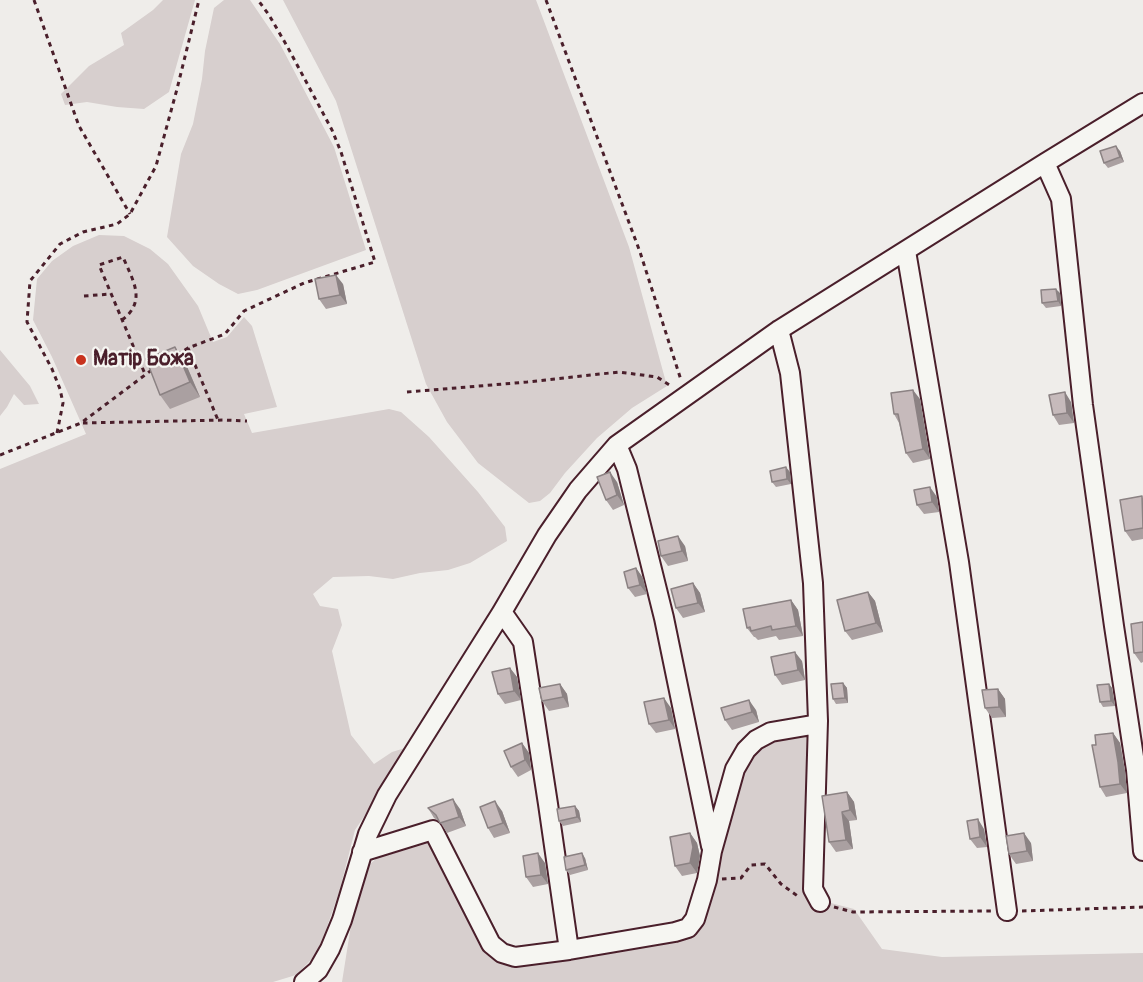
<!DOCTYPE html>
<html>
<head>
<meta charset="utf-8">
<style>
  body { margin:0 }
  canvas { display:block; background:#efedea }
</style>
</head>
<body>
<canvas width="1143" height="982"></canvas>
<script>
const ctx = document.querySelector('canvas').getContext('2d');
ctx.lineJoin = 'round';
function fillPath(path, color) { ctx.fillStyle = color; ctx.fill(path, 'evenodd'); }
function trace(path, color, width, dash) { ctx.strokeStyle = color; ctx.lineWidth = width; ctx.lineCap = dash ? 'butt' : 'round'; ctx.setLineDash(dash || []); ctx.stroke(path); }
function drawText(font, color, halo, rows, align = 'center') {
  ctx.font = font + ' Pangolin,sans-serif'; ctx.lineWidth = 4.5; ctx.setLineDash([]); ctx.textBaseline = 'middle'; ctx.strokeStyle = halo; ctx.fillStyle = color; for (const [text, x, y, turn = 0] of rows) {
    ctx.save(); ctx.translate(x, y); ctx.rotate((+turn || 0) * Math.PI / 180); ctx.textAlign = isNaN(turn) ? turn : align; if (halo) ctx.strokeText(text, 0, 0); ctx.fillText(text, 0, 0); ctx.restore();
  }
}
const green = new Path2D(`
  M163,0h32l-26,92 -25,17 -27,-2 -30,-5 -22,3 -4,-11 28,-28 35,-21 -3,-12 32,-23z
  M224,0h26l30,44 54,103 32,103 -109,40 -19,4 -19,-10 -26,-18 -26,-29 14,-83 12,-30 9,-45 3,-28 9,-43z
  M283,0h253l93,247 38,139 -35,22 -35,30 -32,35 -15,20 -10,8 -11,2 -51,-40 -31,-41 -21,-38 -90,-283z
  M99,235l25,1 26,13 18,15 30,42 15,36 14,-5 17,-20 8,9 25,81 -33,7 8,19 137,-24 12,3 28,25 49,55 27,35 2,14 -37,22 -22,7 -28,3 -27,6 -24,-3 -36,1 -20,17 7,12 18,3 4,16 -10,26 19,84 23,29 18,-12 13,-4 1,6 -51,76 -15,59 -14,41 -11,26 -19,19 -23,7h-273v-513l86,-35 -34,-77 -19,-37 4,-41 15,-18 21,-15z
  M0,350l30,36 9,18 -15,1 -10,-11 -7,13 -7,9z
  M823,726l-5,165 9,11 27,7 28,40 60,8 201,-4v29h-801l15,-95 6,-17 14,-12 57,-20 73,122 177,-25 54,-165 14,-21 24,-15z`);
const path = new Path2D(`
  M34,0l45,126 51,88
  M546,0l94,252 41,128
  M84,296l27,-2
  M122,320c25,-19 11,-39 1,-63l-24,8 46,109
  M188,348l30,72
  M177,355l11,-7 37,-14 19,-23 60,-28 71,-21 -34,-110 -9,-22 -45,-84 -18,-31 -11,-15
  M407,392l120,-10 92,-10 38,5 14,9
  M83,423l141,-3 23,1
  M57,433l6,-30 -3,-14 -8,-20 -25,-47 3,-41 30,-37 23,-12 34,-8 13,-10 26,-48 21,-77 22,-89
  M0,455l81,-32 72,-54
  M722,879l19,-1 10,-13 14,-1 16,20 18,13
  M834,907l19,5 138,-1
  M1022,911l121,-4`);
const minor = new Path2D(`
  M1045,163l16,36 22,206 31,221 22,144 7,81
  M906,251l53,311 48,349
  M779,330l11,43 23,210 5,138 -5,168 7,13
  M617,445l10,24 37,149 47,228
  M502,612l21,30 25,162 21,146
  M362,852l71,-22 58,114 11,9 13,4 54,-7 106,-18 13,-4 7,-9 12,-39 5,-29 23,-82 11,-19 10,-10 15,-8 41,-7 6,-4
  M304,982l14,-12 12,-21 12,-29 26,-86 19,-39 115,-183 45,-77 31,-45 39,-45 162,-115 266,-167 98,-60`);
const wall = new Path2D(`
  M1120,151l4,11 -16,6 -4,-5z
  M343,284l4,20 -21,5 -7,-10z
  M1060,293l1,13 -15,2 -4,-5z
  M185,362l15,35 -30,12 -10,-14z
  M920,399l10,60 -17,4 -7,-10 -7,-30 -5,-9z
  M1071,402l3,21 -15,2 -6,-10z
  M790,472l1,12 -15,3 -4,-5z
  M617,482l7,23 -11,5 -7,-10z
  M937,497l2,15 -15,2 -7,-9z
  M1143,497v42l-11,2 -7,-10z
  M685,546l3,15 -20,5 -7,-10z
  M636,568l7,10 4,16 -12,3 -7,-9z
  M693,583l7,10 5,19 -22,6 -7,-10z
  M868,592l7,9 8,31 -31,8 -7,-9z
  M791,600l7,10 5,26 -24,4 -3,-4 -18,4 -3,-3h-1l-7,-9z
  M1143,622v40l-2,1 -7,-10z
  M802,661l3,19 -23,5 -7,-10z
  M510,668l7,9 4,23 -16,4 -7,-10z
  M843,683l4,5 1,15 -12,1 -3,-5z
  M560,684l7,10 2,13 -20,4 -7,-10z
  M1109,684l3,4 3,18 -12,1 -3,-5z
  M998,689l7,10 1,18 -14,1 -7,-10z
  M671,708l4,21 -19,4 -7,-9z
  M756,710l3,12 -27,8 -7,-10z
  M1113,733l7,10 5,28 2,22 -21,4 -6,-10 -4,-42z
  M522,743l7,10 2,17 -13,7 -7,-10z
  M847,792l7,10 3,18 -8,1 4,28 -17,3 -7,-10z
  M575,806l4,5 2,11 -18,4 -4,-5z
  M428,808l32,1 6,17 -19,7 -7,-11 -6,-4z
  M502,811l8,22 -16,5 -6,-10z
  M984,829l3,18 -10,1 -7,-9z
  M690,833l7,10 3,13 -3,17 -15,3 -7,-10z
  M1031,843l2,18 -17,3 -7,-10z
  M585,858l3,12 -18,5 -4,-5z
  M545,863l3,21 -15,3 -7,-10z`);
const shadedWall = new Path2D(`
  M1116,146l4,5 4,11 -4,-5z
  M336,275l7,9 4,20 -7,-9z
  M1056,289l4,4 1,13 -3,-5z
  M175,347l10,15 15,35 -10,-15z
  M913,390l7,9 10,60 -7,-10z
  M1065,392l6,10 3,21 -7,-10z
  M786,467l4,5 1,12 -4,-5z
  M610,472l7,10 7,23 -7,-10z
  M930,487l7,10 2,15 -7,-10z
  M678,536l7,10 3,15 -6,-10z
  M636,568l7,10 4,16 -7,-9z
  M693,583l7,10 5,19 -7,-9z
  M868,592l7,9 8,31 -7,-9z
  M791,600l7,10 5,26 -7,-10z
  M795,652l7,9 3,19 -7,-10z
  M510,668l7,9 4,23 -7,-9z
  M843,683l4,5 1,15 -3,-5z
  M560,684l7,10 2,13 -6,-10z
  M1109,684l3,4 3,18 -4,-5z
  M998,689l7,10 1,18 -7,-10z
  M664,698l7,10 4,21 -6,-9z
  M749,700l7,10 3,12 -7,-10z
  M1113,733l7,10 5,28 2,22 -7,-9z
  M522,743l7,10 2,17 -6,-10z
  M847,792l7,10 3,18 -7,-10z
  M453,799l7,10 6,17 -7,-9z
  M495,801l7,10 8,22 -7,-10z
  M575,806l4,5 2,11 -4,-5z
  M842,812l7,9 4,28 -7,-9z
  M978,819l6,10 3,18 -7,-10z
  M690,833l7,10 3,13 -3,17 -7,-10z
  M1024,833l7,10 2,18 -6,-10z
  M538,853l7,10 3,21 -7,-9z
  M582,853l3,5 3,12 -3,-5z`);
const building = new Path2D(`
  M1116,146l4,11 -16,6 -4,-12z
  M336,275l4,20 -21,4 -4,-20z
  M1056,289l2,12 -16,2 -1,-13z
  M175,347l15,35 -30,13 -14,-36z
  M913,390l10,59 -17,4 -8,-39h-4l-3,-21z
  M1065,392l2,21 -14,2 -4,-20z
  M786,467l1,12 -15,3 -2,-11z
  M610,472l7,23 -11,5 -9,-23z
  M930,487l2,15 -15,3 -3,-15z
  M1142,496l1,32 -18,3 -5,-31z
  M678,536l4,15 -21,5 -3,-15z
  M636,568l4,17 -12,3 -4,-16z
  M693,583l5,20 -22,5 -5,-19z
  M868,592l8,31 -31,8 -8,-31z
  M791,600l5,26 -24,4 -1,-4 -20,5 -1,-4 -3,1 -4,-19z
  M1143,622v30l-9,1 -3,-29z
  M795,652l3,18 -23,5 -4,-18z
  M510,668l4,23 -16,3 -6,-22z
  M843,683l2,15 -12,1 -2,-15z
  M560,684l3,13 -21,4 -3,-13z
  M1109,684l2,17 -11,1 -3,-17z
  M998,689l1,18 -14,1 -3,-18z
  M664,698l5,22 -20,4 -5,-22z
  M749,700l3,12 -27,8 -4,-12z
  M1113,733l5,29 2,22 -20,3 -8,-42h4l-1,-10z
  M522,743l3,17 -14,7 -7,-16z
  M847,792l3,18 -8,2 4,28 -17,2 -7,-46z
  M453,799l6,18 -19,6 -4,-8 -8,-7z
  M495,801l8,22 -15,5 -8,-21z
  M575,806l2,11 -18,4 -2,-12z
  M978,819l2,18 -10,2 -3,-18z
  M690,833l3,14 -3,16 -15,3 -5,-29z
  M1024,833l3,18 -18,3 -3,-18z
  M538,853l3,22 -15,2 -3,-21z
  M582,853l3,12 -19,5 -2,-13z`);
const markers = [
  [81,360,6,"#c8321e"]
];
const poiNames = [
  ["Матір Божа",93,360]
];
fillPath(green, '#d7cfce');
trace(minor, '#4a1f2b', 22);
trace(path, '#4a1f2b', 3, [4.5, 4.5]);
trace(minor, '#f6f6f2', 18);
fillPath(wall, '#aaa0a1');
fillPath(shadedWall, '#8b8283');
fillPath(building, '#c6babb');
trace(building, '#8b8283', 1.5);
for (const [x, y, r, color] of markers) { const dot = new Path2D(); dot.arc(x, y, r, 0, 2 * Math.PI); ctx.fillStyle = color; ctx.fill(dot); trace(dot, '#f6f6f2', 2); }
drawText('bold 21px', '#4a1f2b', '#f6f6f2', poiNames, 'left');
</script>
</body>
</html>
